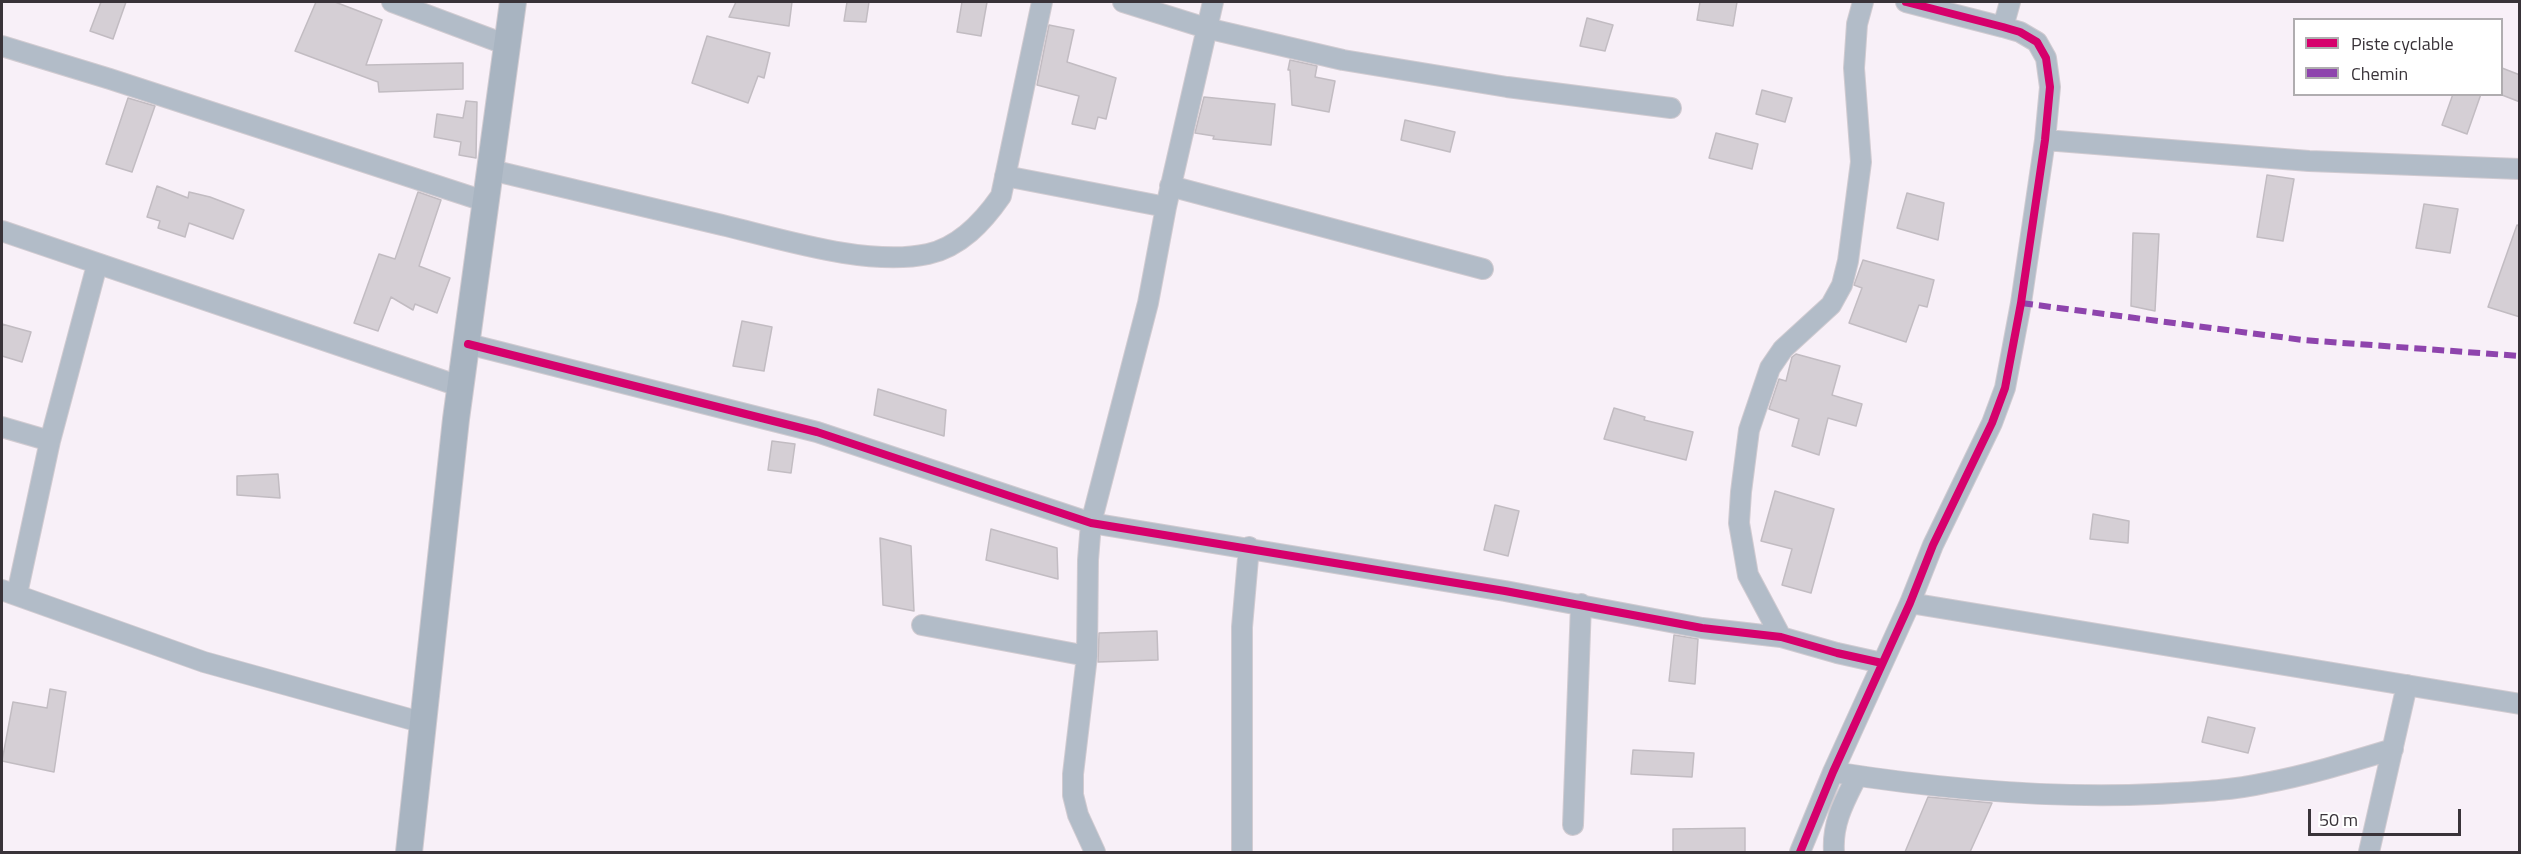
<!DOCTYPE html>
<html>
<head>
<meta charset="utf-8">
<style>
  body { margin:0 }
  #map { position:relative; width:2521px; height:854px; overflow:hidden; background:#f8f0f8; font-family:"Titillium Web",sans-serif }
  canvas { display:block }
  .frame { position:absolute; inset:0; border:3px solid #393339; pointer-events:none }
  .legend { position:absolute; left:2293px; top:18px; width:210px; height:78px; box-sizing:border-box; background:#fff; border:2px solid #b0adb0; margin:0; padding:8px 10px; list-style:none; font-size:18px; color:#393339 }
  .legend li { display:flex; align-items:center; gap:12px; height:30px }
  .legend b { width:30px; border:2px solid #b0adb0 }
  .scale { position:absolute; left:2308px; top:809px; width:153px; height:27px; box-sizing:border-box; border:3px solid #393339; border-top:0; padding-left:8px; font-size:18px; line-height:21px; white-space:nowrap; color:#393339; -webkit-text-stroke:4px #fff; paint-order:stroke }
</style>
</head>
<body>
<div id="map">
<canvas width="2521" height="854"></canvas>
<div class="frame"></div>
<ul class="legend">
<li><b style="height:8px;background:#d6006c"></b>Piste cyclable</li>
<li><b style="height:8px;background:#8e44ad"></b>Chemin</li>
</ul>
<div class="scale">50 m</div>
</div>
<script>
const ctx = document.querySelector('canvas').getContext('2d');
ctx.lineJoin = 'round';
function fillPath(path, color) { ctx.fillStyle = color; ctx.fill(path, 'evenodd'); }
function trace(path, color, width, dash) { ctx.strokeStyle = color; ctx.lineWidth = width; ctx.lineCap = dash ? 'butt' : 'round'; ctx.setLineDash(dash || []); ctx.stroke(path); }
const building = new Path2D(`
  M101,2h25l-13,37 -23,-8z
  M316,2h19l47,18 -16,45 97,-2v26l-84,3 -1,-10 -83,-31z
  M736,2h56l-3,24 -60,-9z
  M847,2h22l-3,20 -22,-1z
  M962,2h25l-6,34 -24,-4z
  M1700,2h37l-4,24 -36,-6z
  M1587,18l26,7 -8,26 -25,-5z
  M1049,25l25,5 -7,32 49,16 -10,41 -8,-2 -3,12 -23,-5 7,-28 -42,-11z
  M707,36l63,17 -6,25 -6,-2 -10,27 -56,-20z
  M1290,60l27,6 -2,11 20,4 -6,31 -37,-7 -2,-35h-2z
  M2502,68l18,7v27l-18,-7z
  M1762,90l30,8 -7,24 -29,-8z
  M2453,94h28l-14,40 -25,-9z
  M1204,97l71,7 -4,41 -58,-6 1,-3 -19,-3z
  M128,98l27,8 -23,66 -26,-8z
  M466,101l11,1 -1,56 -17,-3 2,-13 -27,-5 3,-23 26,4z
  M1405,120l50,12 -5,20 -49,-12z
  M1716,133l42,11 -6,25 -43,-11z
  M2267,175l27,4 -11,62 -26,-4z
  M157,186l31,12 1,-6 21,5 34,13 -11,29 -44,-16 -4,14 -27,-9 2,-7 -13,-4z
  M418,192l23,8 -22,66 31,12 -13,35 -22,-9 -2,6 -22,-13 -13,34 -24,-8 25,-69 16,5z
  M1907,193l37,10 -6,37 -41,-12z
  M2424,204l34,5 -8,44 -34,-5z
  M2517,225l3,1v91l-32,-10z
  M2133,233l26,1 -4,77 -24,-5z
  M1863,260l71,20 -7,27 -8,-2 -13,37 -57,-19 13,-35 -8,-3z
  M742,321l30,6 -8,44 -31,-5z
  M2,324l29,8 -9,30 -20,-6z
  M1796,354l44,12 -8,29 30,9 -6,22 -28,-8 -9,37 -27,-9 7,-27 -30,-10 10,-30 7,2 6,-24z
  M878,389l68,21 -2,26 -70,-21z
  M1614,408l31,9 -1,3 49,12 -7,28 -82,-21z
  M772,441l23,3 -4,29 -23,-3z
  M278,474l2,24 -43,-3v-19z
  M1775,491l59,18 -23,84 -29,-8 10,-36 -31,-8z
  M1495,505l24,6 -11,45 -24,-6z
  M2093,514l36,7 -1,22 -38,-4z
  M991,529l66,19 1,31 -72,-19z
  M880,538l31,8 3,65 -31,-6z
  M1157,631l1,29 -60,2 1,-29z
  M1674,635l24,4 -3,45 -26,-3z
  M50,689l16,3 -12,80 -52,-11 11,-59 34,6z
  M2208,717l47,11 -7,25 -46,-11z
  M1633,750l61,3 -2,24 -61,-3z
  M1928,797l64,6 -22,49h-65z
  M1745,828v24h-72v-23z`);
const minor = new Path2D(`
  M392,2l115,43
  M1123,2l83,26 137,32 164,27 164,21
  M2003,27l7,-25
  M2,46l108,33 377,123
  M2045,140l264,21 211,8
  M491,170c77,18 154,37 231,55 59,14 146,42 206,29 32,-7 55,-32 73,-58l41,-194
  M1005,176l161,31
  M1170,186l313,83
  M2,231l460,156
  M468,344l349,88 274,91 414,68 197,37 79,9 56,16 45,10
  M2,427l48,14
  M2,590l202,72 220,61
  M17,594l33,-153 47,-176
  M1910,603l610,101
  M922,625l165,31
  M1781,637l-33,-62 -9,-52 2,-31 8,-62 21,-62 13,-19 48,-44 11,-20 6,-24 13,-99 -7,-94 3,-44 6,-22
  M1833,772c107,17 214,27 323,22 36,-2 73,-3 109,-11 43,-8 85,-21 128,-34
  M1573,825l8,-221
  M1095,852l-17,-37 -5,-20v-21l14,-118 1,-96 3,-37 57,-220 18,-96 47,-205
  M1242,852v-225l7,-80
  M1800,852l33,-80 77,-169 23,-58 59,-122 13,-35 16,-85 24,-163 5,-53 -4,-29 -9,-16 -17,-10 -17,-5 -97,-25
  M1834,852c-2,-29 10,-50 23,-76
  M2369,852l38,-167`);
const major = new Path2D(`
  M409,852l47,-433 57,-417`);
const quiet = new Path2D(`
  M2021,303l282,37 217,16`);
const cycleway = new Path2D(`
  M468,344l349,88 274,91 414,68 197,37 79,9 56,16 45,10
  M1800,852l33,-80 77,-169 23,-58 59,-122 13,-35 16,-85 24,-163 5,-53 -4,-29 -9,-16 -17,-10 -17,-5 -97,-25`);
fillPath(building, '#d5cfd5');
trace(building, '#c2bcc2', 1.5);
trace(minor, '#d1cbd1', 22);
trace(major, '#d1cbd1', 28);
trace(minor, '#b2bcc8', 20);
trace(major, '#a8b4c1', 26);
trace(quiet, '#8e44ad', 6, [12, 6]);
trace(cycleway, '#d6006c', 8);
</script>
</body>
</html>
